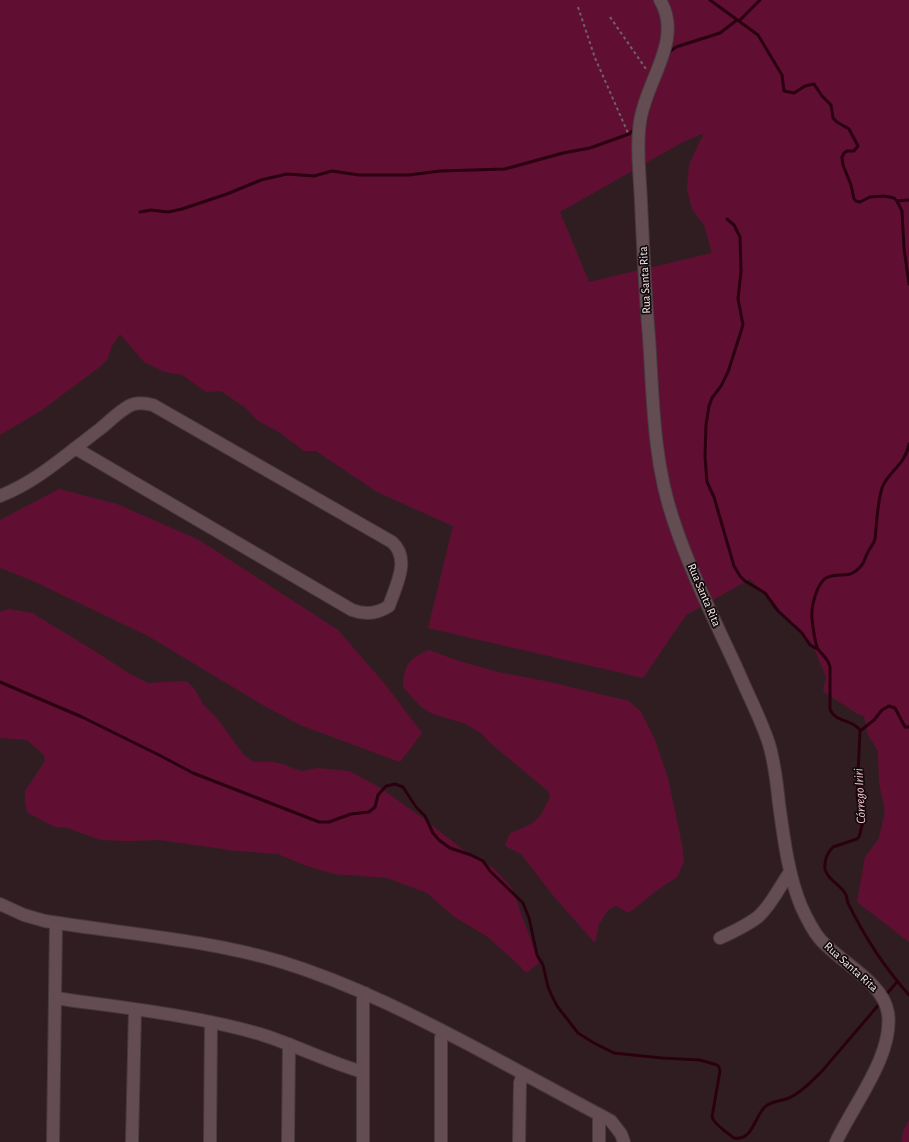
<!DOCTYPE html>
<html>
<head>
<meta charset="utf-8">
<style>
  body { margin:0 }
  canvas { display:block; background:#301d22 }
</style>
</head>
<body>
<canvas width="909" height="1142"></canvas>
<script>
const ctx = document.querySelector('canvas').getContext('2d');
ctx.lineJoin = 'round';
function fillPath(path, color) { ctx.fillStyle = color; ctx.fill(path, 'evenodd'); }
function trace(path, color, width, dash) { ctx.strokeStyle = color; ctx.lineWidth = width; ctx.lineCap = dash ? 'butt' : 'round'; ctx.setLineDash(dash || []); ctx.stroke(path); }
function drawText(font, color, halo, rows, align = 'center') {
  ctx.font = font + ' "Alegreya Sans",sans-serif'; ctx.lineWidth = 3.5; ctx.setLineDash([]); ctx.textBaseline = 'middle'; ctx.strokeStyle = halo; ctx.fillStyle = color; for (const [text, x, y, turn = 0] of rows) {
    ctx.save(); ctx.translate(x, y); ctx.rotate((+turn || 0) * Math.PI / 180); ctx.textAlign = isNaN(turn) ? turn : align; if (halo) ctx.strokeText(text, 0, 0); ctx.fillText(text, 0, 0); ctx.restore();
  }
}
const green = new Path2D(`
  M0,0h909v942l-52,-40 8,-45 14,-19 6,-27 -6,-28 -1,-32 -11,-18 -3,-17 -8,-3 -33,-22 3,-14 -14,-34 -62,-64 -64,36 -43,63 -215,-50 25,-102 -76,-34 -61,-41h-12l-25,-19 -21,-11 -11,-12 -26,-18 -15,1 -24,-17 -17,-3 -21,-10 -24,-28 -8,12 -5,14 -10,9 -55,41 -42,25zM704,133l-15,31 -2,25 5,20 12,16 8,28 -123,29 -29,-70 121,-69z
  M59,489l58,15 82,36 139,90 46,53 38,50 -22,29 -100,-37 -39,-21 -113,-68 -117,-56 -31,-12v-48z
  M9,609l23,4 61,37 37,24 18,9 38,-2 8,7 9,16 13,13 28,38 9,7h20l10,2 9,4 10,3 15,-3 32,3 30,16 41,29 46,36 27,16 19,20 27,75 -13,10 -6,-7 -32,-29 -35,-21 -26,-23 -40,-15 -53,-4 -30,-9 -26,-11 -41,-3 -77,-11 -32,1 -28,-1 -32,-12 -13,-1 -27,-14 -3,-10v-12l20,-30 -1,-6 -17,-15 -27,-2v-126z
  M429,650l27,10 42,12 47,9 84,20 12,11 14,28 13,38 14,67 2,17 -7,15 -21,14 -27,22 -13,-7 -7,3 -10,15 -4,19 -40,-45 -34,-44 -16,-8 5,-13c25,-9 29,-12 40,-36l-2,-6 -59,-49 -7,-8 -16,-10 -33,-10 -12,-7 -18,-20c1,-22 6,-29 26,-37z
  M909,1120v22h-7l1,-10z`);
const stream = new Path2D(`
  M710,0l48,35 24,40 2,16 10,2 11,-7 9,-2 8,12 9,9 2,13 4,4 12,7 9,17 -4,5h-7l-3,2 -2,4 1,8 8,20 3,14 2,2 4,1 10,-5 14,-1 10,2 3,3 5,10 2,37 5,36
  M739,21l21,-21
  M668,53l8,-6 44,-14 17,-13
  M897,201l12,-1
  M140,212l11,-2 17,2 14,-3 45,-15 34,-14 26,-6 27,2 18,-5 27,4h50l31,-4 65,-2 58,-16 27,-5 39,-14 7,-6
  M727,219l7,6 6,12 1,35 -3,27 5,26 -15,47 -7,14 -9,12 -3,8 -3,19 -1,32 2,25 7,15 20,69 6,10 5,5 20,12 13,18 24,22 8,12 9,5
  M909,444c-4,22 -21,27 -27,44 -5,16 -5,34 -7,51 -1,5 -5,8 -7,13 -3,5 -3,10 -7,14 -13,15 -20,5 -35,12 -9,5 -15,29 -14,39 0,5 3,25 5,30 3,7 11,10 13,20v42c5,14 24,10 30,22l-3,65 6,26 -4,15 -2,2 -24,8c-6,6 -9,13 -8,22 3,12 16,15 21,26 1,2 1,6 2,8 16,33 37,65 61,92
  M0,682l82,35 77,38 34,18 126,49h10l22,-8 18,-2 6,-5 3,-12 8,-9 9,-2 8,3 13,20 9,9 8,17 6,7 11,8 21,7 12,6 7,10 33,32 6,15 8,37 6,10 5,22 4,9 5,10 21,27 16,10 20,10 48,5 38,2 17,5 2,2 1,4 -8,46c3,7 8,10 14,15 3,2 5,4 8,6 19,4 21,-24 32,-32 6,-5 16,-5 23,-8 13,-6 24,-18 34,-28l58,-68
  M860,731l14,-11 8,-10 7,-4 6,2 10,19h4
  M884,997l13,-15`);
const path = new Path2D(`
  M578,7l17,51 33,75
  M610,17l36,52`);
const minor = new Path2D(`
  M660,0c24,40 -15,82 -20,122 -4,26 0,54 1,80 2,45 4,90 8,135 4,60 4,123 24,182 17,52 42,102 65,152 10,24 23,48 31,73 6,20 8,40 10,60 5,35 9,70 22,102 5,11 11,23 18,32 20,24 64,43 69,75 6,42 -35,92 -52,129
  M0,496c38,-15 68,-43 100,-67 9,-7 18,-17 29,-23 7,-4 16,-3 24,-1l239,137c19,17 4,43 -3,64 -12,8 -24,9 -37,4l-277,-162
  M0,904l24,11 21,6c80,13 160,18 237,41 71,22 137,56 203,91 42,23 84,45 126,68l10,13 3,8
  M720,938c13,-6 28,-13 39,-22 13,-12 21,-30 31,-44
  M55,998c69,10 138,17 205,36 35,11 68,28 103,38
  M53,1142l3,-219
  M132,1142l3,-132
  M210,1142l1,-120
  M288,1142l1,-98
  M363,1142v-143l2,-6
  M441,1142v-104l3,-6
  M519,1142l1,-59 3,-9
  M599,1142v-23l1,-4`);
const streetNames = [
  ["Rua Santa Rita",645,280,-93],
  ["Rua Santa Rita",704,595,67],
  ["Rua Santa Rita",851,967,42]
];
const waterNames = [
  ["Córrego Iriri",860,796,-93]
];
fillPath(green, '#600f32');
trace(stream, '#2a0010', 3);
trace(minor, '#48393e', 14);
trace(path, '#726165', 2, [3, 3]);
trace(minor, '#634d53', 12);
drawText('12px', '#f7eaed', '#120a0c', streetNames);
drawText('italic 13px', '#f6c1cf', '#120a0c', waterNames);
</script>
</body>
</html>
